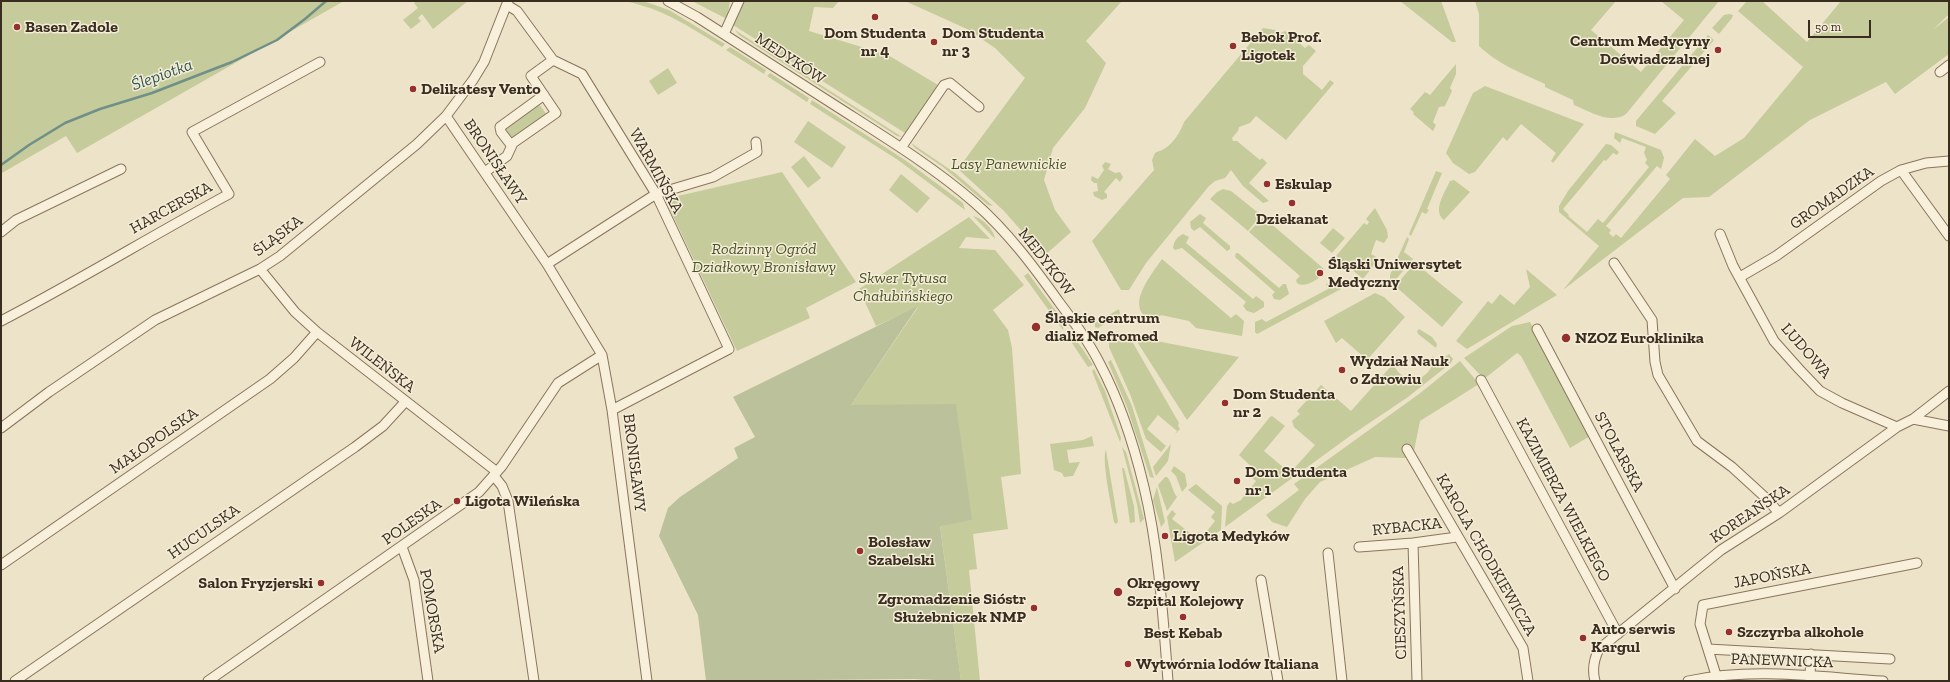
<!DOCTYPE html>
<html>
<head>
<meta charset="utf-8">
<style>
  body { margin:0 }
  #map { position:relative; width:1950px; height:682px; overflow:hidden; background:#ede3c8; font-family:"Zilla Slab",serif }
  canvas { display:block }
  .frame { position:absolute; inset:0; border:2px solid #392d20; pointer-events:none }
  .scale { position:absolute; left:1808px; top:20px; width:63px; height:18px; box-sizing:border-box; border:2px solid #392d20; border-top:0; padding-left:5px; font-size:12px; line-height:14px; white-space:nowrap; color:#392d20; -webkit-text-stroke:3px #f5edd7; paint-order:stroke }
</style>
</head>
<body>
<div id="map">
<canvas width="1950" height="682"></canvas>
<div class="frame"></div>
<div class="scale">50 m</div>
</div>
<script>
const ctx = document.querySelector('canvas').getContext('2d');
ctx.lineJoin = 'round';
function fillPath(path, color) { ctx.fillStyle = color; ctx.fill(path, 'evenodd'); }
function trace(path, color, width, dash) { ctx.strokeStyle = color; ctx.lineWidth = width; ctx.lineCap = dash ? 'butt' : 'round'; ctx.setLineDash(dash || []); ctx.stroke(path); }
function drawText(font, color, halo, rows, align = 'center') {
  ctx.font = font + ' "Zilla Slab",serif'; ctx.lineWidth = 3; ctx.setLineDash([]); ctx.textBaseline = 'middle'; ctx.strokeStyle = halo; ctx.fillStyle = color; for (const [text, x, y, turn = 0] of rows) {
    ctx.save(); ctx.translate(x, y); ctx.rotate((+turn || 0) * Math.PI / 180); ctx.textAlign = isNaN(turn) ? turn : align; if (halo) ctx.strokeText(text, 0, 0); ctx.fillText(text, 0, 0); ctx.restore();
  }
}
const green = new Path2D(`
  M1,1h343l-267,152 -11,-17 -64,37z
  M416,1h52l-35,28 -11,-15 -4,4 3,3 -10,8 -8,-9 15,-12 -4,-5z
  M624,1h19l26,9 56,34 -3,3c-34,-21 -58,-38 -98,-46z
  M692,1h38l-3,18z
  M742,1h97l-6,7 -19,-1 -5,24 79,24 50,30 -33,48 -172,-108z
  M905,1h217l-36,40 20,22 -21,45 -32,40 -9,32 11,30 16,22 -27,24 -41,-46 -45,-41 67,-91 -30,-30 -28,-19z
  M1400,1h41l15,41h-4z
  M1475,1h141l-25,29 50,42 43,-52 -23,-19h58l-93,113c-16,11 -37,-3 -52,-9l-1,-5 -28,-13v-3c-25,-12 -46,-19 -66,-38v-32z
  M1747,1h15l45,41 34,-41h108v13l-16,16 16,-13v37l-54,40 -9,-12 -76,38 -101,77 -26,1 -120,92 36,-44 -40,-34v-6l9,-15 38,-47 5,1 8,7 -2,3 -4,-2 -7,8 -2,-1 -41,49 6,6 -1,1 19,16 11,-13 5,4 46,-56 -4,-4 2,-3 -3,-7 2,-6 -24,-9 -2,5 -6,-5 1,-6 46,18 3,8 -3,11 -4,-3 -51,60 5,4 -2,3 4,4 3,-3 5,4 49,-59 -4,-4 29,-36 20,17 29,-18 59,-71 -65,-56z
  M1729,14l4,1 -1,3 -13,16 -7,-6 12,-13z
  M1263,28l12,2 6,3 4,-2 20,17 4,-3 7,6 -13,15v8l19,16 8,-10 4,3 -48,57 -30,-24 -6,7 -11,4 -1,4 -6,7 1,3h4l23,19 2,-2 5,5 -18,20 20,18 -6,2 -20,-17 -12,-16 -6,8 -10,3 -6,5 -63,77 -17,27h-8l-29,-49 62,-71 -2,-10 3,-7c3,-2 6,-2 9,-4 9,-5 17,-18 20,-27z
  M735,30l167,107 -5,-1 -158,-101z
  M1708,35l6,5 -52,61 14,12 -21,21 -19,-8v-5z
  M730,47l36,23 -2,4 -38,-24z
  M1456,64v10l-6,14 2,3 -7,15 -6,1 -6,15 3,3 -3,6 -20,-17 1,-2 -4,-3 15,-17 5,3z
  M668,68l9,15 -19,12 -9,-14z
  M770,73l39,25 -2,4 -40,-26z
  M1485,86l99,38 -31,39 -2,-2 5,-8 -35,-29 -14,17 -4,-4 -28,35 -6,2 -16,-11 -7,-10 27,-60z
  M812,100l93,60 58,43 2,7 -67,-50 -88,-56z
  M539,104l8,11 -35,24 -7,-11z
  M808,121l38,26 -14,21 -38,-26z
  M911,143l44,30 38,33 -5,-1 -45,-38 -28,-19z
  M804,156l17,22 -13,10 -17,-21z
  M1105,162l6,2 -3,5 7,4 5,-1 3,5 -3,5 -4,-4 -12,14 3,2v4l-5,2 -8,-4 -1,-4 5,-1 -1,-8h-3l-3,-3 1,-4 6,3 6,-9 -2,-4z
  M1436,171l6,2 -15,36 2,1 -3,4 -4,-2 -11,24 -2,-2z
  M782,172l74,110 -50,26 4,10 -73,33 -72,-152z
  M901,174l29,24 -13,15 -28,-23z
  M1454,180l16,12 -26,28c-12,-9 1,-28 6,-39z
  M1223,189l8,2 30,24 -13,16 -38,-32 7,-7z
  M1375,208l12,22 1,7 -4,6 -8,-3 -5,14 7,4 -7,11 -8,10 -27,-23 28,-33 3,2 2,-3 -3,-3z
  M1200,214l6,4 -3,5 27,23v3l-3,2 -27,-24 -6,4 -3,-3 -1,-6z
  M973,216c9,2 21,13 22,23z
  M969,217l21,22 -24,-2 -7,11 36,2 29,35 -31,25 15,20 4,18 9,126 -20,3 7,52 -35,5 4,35 -8,1 11,111h-19l-21,-156 32,-5 -121,-115 67,-98 -42,19 -17,-37z
  M1263,217l60,51 1,6c-7,5 -19,15 -27,9l-1,-3 4,-4 -51,-44z
  M1333,228l12,10 -13,15 -12,-10z
  M1183,234l6,3 -3,6 67,56 3,-3 8,6v5l-10,6 -7,-2 -4,-5 3,-4 -64,-54 -7,2 -2,-2c1,-7 4,-11 10,-14z
  M1407,237l2,2 -5,13 9,7 -21,25 -2,-5v-4z
  M1236,253h2l41,35 4,-4h3l3,10 -9,6 -6,-1 -2,-4 3,-3 -40,-35z
  M1162,259l69,59 5,-4 8,7 -2,15 -46,-8 -7,-7 -28,-6 -6,7c-33,-12 -6,-44 7,-63z
  M1415,263l48,39 -21,25 -47,-41z
  M1526,269l31,26 -90,54 -11,-8 32,-40 4,3 8,-10 14,11 16,-18z
  M1028,273l36,49 -1,8 -39,-54z
  M1335,282l6,7 -84,45 -2,-2v-10l7,-3 4,3 62,-33 -2,-5z
  M1375,293l9,4 21,20 -38,43 -25,-22 -6,5 -12,-22z
  M1119,309l1,5 -22,14 -3,-1v-4z
  M1530,322l30,60 30,54 -20,12 -49,-92 -4,-3 -33,26 -20,-21 48,-32z
  M1419,329l13,8 5,7 -1,4 -18,-14 -1,-3z
  M1070,333l12,15 11,17 -5,2 -22,-33z
  M1120,334l9,2 50,87 -1,3 2,3 -5,5 2,-3 -19,-16 -11,14 19,17 -5,6 -15,-13 -16,-45 -21,-47v-6z
  M1134,337l12,2 93,18 -52,63z
  M1449,354l4,5 -2,4 -43,34 -58,39 -125,91 2,-21 3,-4 3,2 8,-4 15,-19 -5,-4 5,-6 -17,-16 31,-38 2,-1 13,10 -21,25 26,22 25,-28 -21,-18 -2,-6 8,-7 -3,-3 24,-26 30,26 42,-47c6,12 13,15 26,15 10,-6 15,-12 13,-23l7,6z
  M1111,360l21,46 22,72 -4,-1 -23,-70 -19,-45z
  M1460,361l19,23 -59,37 -6,30 -8,7 -31,-1 -55,25 -15,17 -18,28 -15,-5 -6,-7 33,-25 -5,-6 125,-90z
  M1094,369l11,22 16,47 -1,4 -28,-71z
  M1092,436l2,10 -27,4 2,13 11,-1 -7,14 -9,1 -2,-4 -8,-3 -4,-26 33,-4z
  M1171,444l-3,17 -12,15 -3,-9z
  M1122,447l4,5 18,67 -4,4 -3,-19z
  M1106,450l12,72 -2,2 -2,-2c-2,-13 -13,-64 -8,-72z
  M1174,466l11,8 2,12 -5,6 -6,-16 -5,-5z
  M1122,468h2l10,38 1,16 -5,1z
  M1165,477h2c5,5 5,14 10,20l-10,14 -9,-26z
  M1196,484l26,22 -1,24 -46,32 -8,-45 5,-7 4,4 -4,5 23,18 4,-5 4,4 12,-15 -4,-4 4,-5 -27,-22z
  M1157,487l8,35 -4,5 -8,-27z`);
const cemetery = new Path2D(`
  M918,306l-67,99 105,-1 16,116 -32,6 21,155 -48,-2 -207,2 -8,-66 -39,-79 9,-28 12,-11 58,-39 -4,-10 21,-11 -22,-40z`);
const stream = new Path2D(`
  M1,165l28,-20 36,-22 35,-14 52,-16 80,-31 45,-22 28,-21 21,-18`);
const minor = new Path2D(`
  M668,1l29,16c50,32 100,64 150,96 44,28 89,56 128,90 33,29 59,64 84,99 15,20 30,40 41,62 20,38 34,81 44,123 15,63 19,129 24,194
  M507,5l10,6 36,49 29,14 74,120 73,155 -117,61
  M724,34l15,-33
  M1940,72l9,-7
  M446,116l101,148 55,91 10,55 35,271
  M511,145l-10,-13 -1,-5 44,-32
  M901,148l43,-63 6,-2 29,24
  M1901,170l48,66
  M485,172l22,-16 6,-13 43,-30 -25,-37 22,-16
  M1,232l15,-12 105,-51
  M1720,234l13,32 41,75 25,28 21,22 22,12 55,24
  M1614,263l38,57 3,42 3,13 39,66 35,26 35,32 12,14
  M547,264l109,-70 57,-17 44,-25 -1,-10
  M260,269l35,43 22,20 180,140
  M1740,277l36,-21 105,-75 20,-11 25,-7 23,-2
  M1,321c77,-40 152,-86 228,-127l-37,-62 128,-70
  M1537,329l138,260
  M1481,380l137,254
  M1913,419l36,7
  M1,428l48,-36 106,-72 105,-51 20,-13 137,-112 29,-28 27,-36 11,-18 24,-61
  M1407,449l116,199 5,33
  M494,476l8,10 6,15 26,180
  M1413,543l4,138
  M402,547l12,33 14,101
  M1359,547l54,-4 44,-6
  M1328,553l14,128
  M1,565l269,-186 24,-21 23,-26
  M1261,580l17,101
  M1708,649l182,10
  M1716,675l-16,-51 3,-19 214,-42
  M1810,677l1,-23
  M15,681l340,-234 28,-21 22,-24
  M208,681l271,-189 23,-26 56,-83 44,-28
  M1595,681c-3,-11 -1,-22 4,-32l122,-99 58,-37 118,-86 16,-8 36,-28
  M1688,681c64,-14 130,-4 195,0`);
const markers = [
  [875,17,4,"#96302f"],
  [17,27,4,"#96302f"],
  [934,42,4,"#96302f"],
  [1233,46,4,"#96302f"],
  [1718,50,4,"#96302f"],
  [413,89,4,"#96302f"],
  [1267,184,4,"#96302f"],
  [1292,203,4,"#96302f"],
  [1320,273,4,"#96302f"],
  [1036,327,5,"#96302f"],
  [1566,338,5,"#96302f"],
  [1342,370,4,"#96302f"],
  [1225,403,4,"#96302f"],
  [1237,481,4,"#96302f"],
  [457,501,4,"#96302f"],
  [1165,536,4,"#96302f"],
  [860,551,4,"#96302f"],
  [321,583,4,"#96302f"],
  [1118,592,5,"#96302f"],
  [1034,608,4,"#96302f"],
  [1183,617,4,"#96302f"],
  [1729,632,4,"#96302f"],
  [1583,638,4,"#96302f"],
  [1128,664,4,"#96302f"]
];
const poiNames = [
  ["Basen Zadole",25,27],
  ["Dom Studenta",875,33,"center"],
  ["nr 4",875,51,"center"],
  ["Dom Studenta",942,33],
  ["nr 3",942,51],
  ["Bebok Prof.",1241,37],
  ["Ligotek",1241,55],
  ["Centrum Medycyny",1710,41,"right"],
  ["Doświadczalnej",1710,59,"right"],
  ["Delikatesy Vento",421,89],
  ["Eskulap",1275,184],
  ["Dziekanat",1292,219,"center"],
  ["Śląski Uniwersytet",1328,264],
  ["Medyczny",1328,282],
  ["Śląskie centrum",1045,318],
  ["dializ Nefromed",1045,336],
  ["NZOZ Euroklinika",1575,338],
  ["Wydział Nauk",1350,361],
  ["o Zdrowiu",1350,379],
  ["Dom Studenta",1233,394],
  ["nr 2",1233,412],
  ["Dom Studenta",1245,472],
  ["nr 1",1245,490],
  ["Ligota Wileńska",465,501],
  ["Ligota Medyków",1173,536],
  ["Bolesław",868,542],
  ["Szabelski",868,560],
  ["Salon Fryzjerski",313,583,"right"],
  ["Okręgowy",1127,583],
  ["Szpital Kolejowy",1127,601],
  ["Zgromadzenie Sióstr",1026,599,"right"],
  ["Służebniczek NMP",1026,617,"right"],
  ["Auto serwis",1591,629],
  ["Kargul",1591,647],
  ["Szczyrba alkohole",1737,632],
  ["Best Kebab",1183,633,"center"],
  ["Wytwórnia lodów Italiana",1136,664]
];
const streetNames = [
  ["MEDYKÓW",790,59,33],
  ["BRONISŁAWY",495,162,56],
  ["WARMIŃSKA",656,171,61],
  ["GROMADZKA",1832,198,-35],
  ["HARCERSKA",171,208,-29],
  ["ŚLĄSKA",278,236,-37],
  ["MEDYKÓW",1046,262,52],
  ["LUDOWA",1806,351,49],
  ["WILEŃSKA",382,365,38],
  ["MAŁOPOLSKA",154,441,-35],
  ["STOLARSKA",1619,452,62],
  ["BRONISŁAWY",634,463,83],
  ["KAZIMIERZA WIELKIEGO",1563,500,62],
  ["KOREAŃSKA",1750,514,-34],
  ["POLESKA",412,522,-35],
  ["RYBACKA",1407,527,-6],
  ["HUCULSKA",204,532,-35],
  ["KAROLA CHODKIEWICZA",1486,555,60],
  ["JAPOŃSKA",1772,576,-11],
  ["POMORSKA",432,611,80],
  ["CIESZYŃSKA",1400,613,-92],
  ["PANEWNICKA",1782,661,2]
];
const parkNames = [
  ["Lasy Panewnickie",1009,164],
  ["Rodzinny Ogród",764,249],
  ["Działkowy Bronisławy",764,267],
  ["Skwer Tytusa",903,278],
  ["Chałubińskiego",903,296]
];
const waterNames = [
  ["Ślepiotka",162,75,-20]
];
fillPath(green, '#c5cb9b');
fillPath(cemetery, '#bbc19a');
trace(stream, '#6f9088', 2.5);
trace(minor, '#89755d', 11);
trace(minor, '#f8f0db', 9);
for (const [x, y, r, color] of markers) { const dot = new Path2D(); dot.arc(x, y, r, 0, 2 * Math.PI); ctx.fillStyle = color; ctx.fill(dot); trace(dot, '#f5edd7', 1.5); }
drawText('bold 16px', '#392d20', '#f5edd7', poiNames, 'left');
drawText('16px', '#392d20', '#f5edd7', streetNames);
drawText('italic 16px', '#495528', '#f5edd7', parkNames);
drawText('italic 17px', '#305857', '#f5edd7', waterNames);
</script>
</body>
</html>
